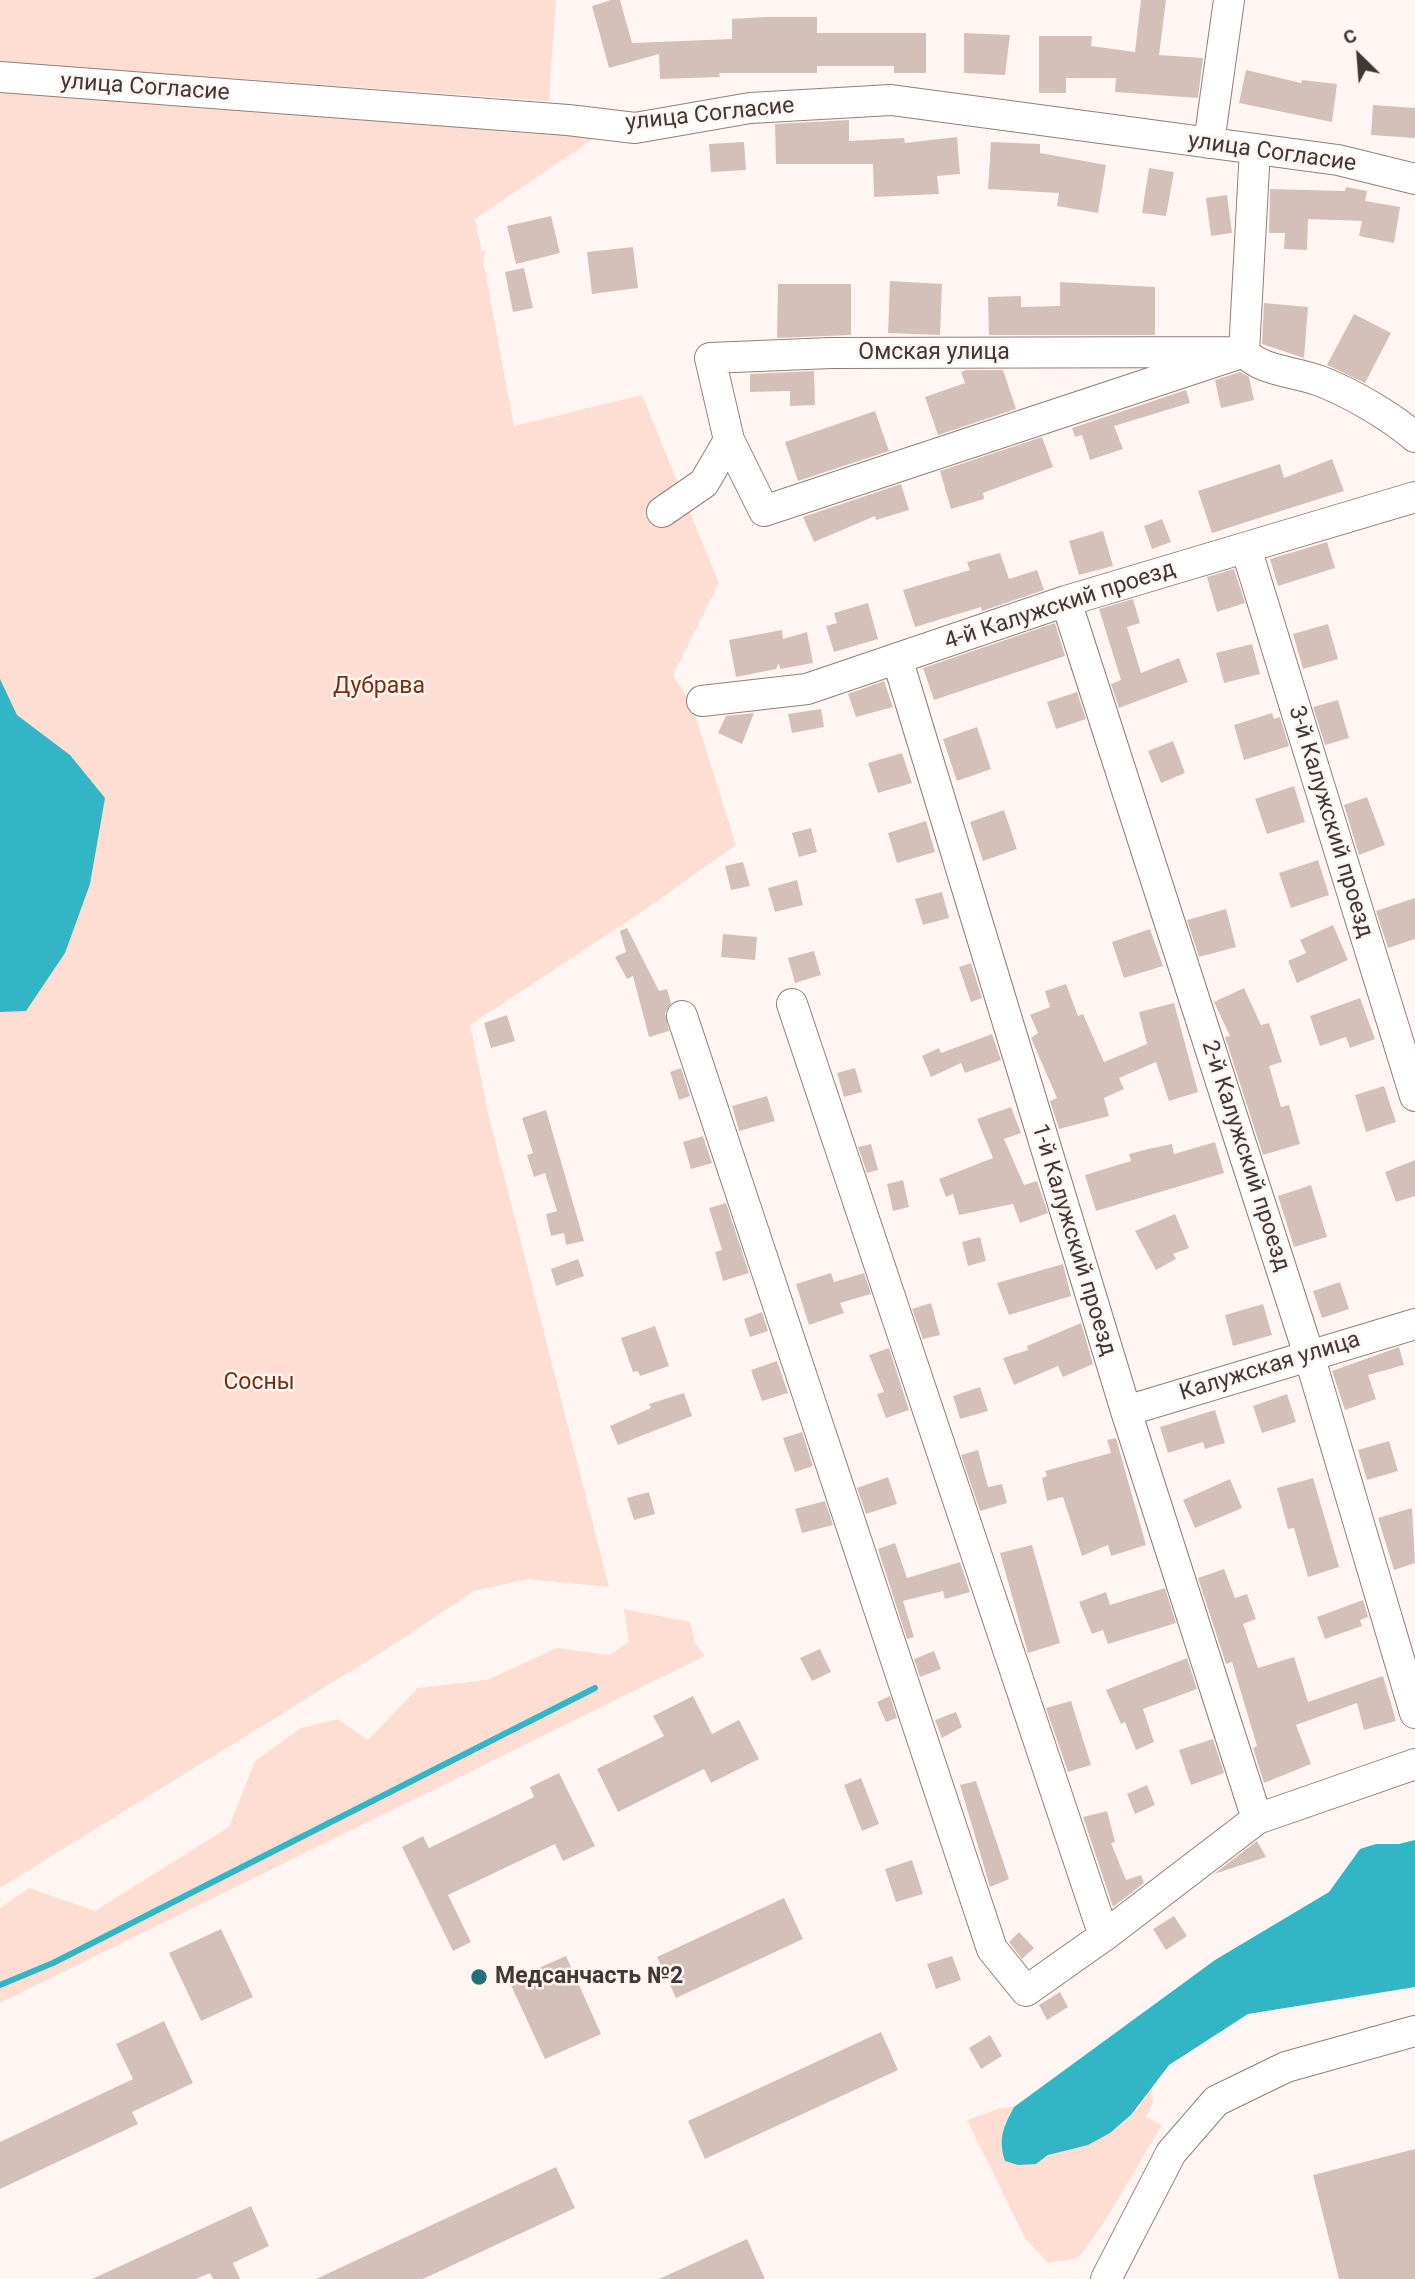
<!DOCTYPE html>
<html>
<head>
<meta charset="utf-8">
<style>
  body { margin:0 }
  #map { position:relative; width:1415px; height:2279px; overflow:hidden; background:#fff6f3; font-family:Roboto,sans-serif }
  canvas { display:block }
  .north { position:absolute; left:1324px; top:21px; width:70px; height:70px; -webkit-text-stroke:5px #fff6f3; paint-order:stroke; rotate:335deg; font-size:19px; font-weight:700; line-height:28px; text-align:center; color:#403835 }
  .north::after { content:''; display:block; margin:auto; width:24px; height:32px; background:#403835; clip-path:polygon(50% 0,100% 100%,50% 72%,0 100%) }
</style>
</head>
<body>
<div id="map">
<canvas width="1415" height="2279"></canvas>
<div class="north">С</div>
</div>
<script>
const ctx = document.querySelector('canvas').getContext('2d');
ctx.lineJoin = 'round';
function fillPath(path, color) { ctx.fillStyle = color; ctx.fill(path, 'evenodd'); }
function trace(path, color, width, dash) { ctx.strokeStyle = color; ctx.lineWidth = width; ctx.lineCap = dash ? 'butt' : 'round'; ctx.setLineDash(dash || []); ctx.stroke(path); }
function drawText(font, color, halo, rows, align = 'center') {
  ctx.font = font + ' Roboto,sans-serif'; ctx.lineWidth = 5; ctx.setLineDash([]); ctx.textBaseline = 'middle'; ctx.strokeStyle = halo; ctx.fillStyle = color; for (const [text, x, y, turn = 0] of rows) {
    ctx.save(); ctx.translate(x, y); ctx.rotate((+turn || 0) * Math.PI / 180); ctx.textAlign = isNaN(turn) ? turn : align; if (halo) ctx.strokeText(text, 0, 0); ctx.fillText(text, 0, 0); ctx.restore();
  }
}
const green = new Path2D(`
  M0,0h556l-7,101 -549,-39z
  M0,92l599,43 -124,84 7,33 4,-3 -3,11 31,166 128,-31 77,188 -46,92 19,30 44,140 -90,64 -176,116 19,92 120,470 -81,-8 -54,12 -81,54 -393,243z
  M624,1609l66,13 5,21 10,13 -705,347v-95l29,-20 66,23 134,-84 26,-66 46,-33 37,-9 30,21 50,-52 69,-8 70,-32 52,7 20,-13z
  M1152,2084l1,18 -7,15 16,8c-28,45 -51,92 -84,133l-30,5 -23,-25 -58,-118 34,-12 13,-1 -10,18 32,39c44,-33 88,-16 116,-80z`);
const water = new Path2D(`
  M0,679l17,36 53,40 35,43 -15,86 -25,69 -39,58 -26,1z
  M1415,1840v147l-167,27 -79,51 -38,50 -21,18 -22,12 -40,10 -12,9 -18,1 -13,-4c-7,-22 -2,-34 9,-54l201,-147 114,-68 31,-43 16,-5h23z`);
const stream = new Path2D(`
  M0,1985l53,-22 542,-275`);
const building = new Path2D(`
  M611,0h9l12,43 100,-4v-20l32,-2h53v16h109v40h-32v-7h-77v7h-98l1,4 -60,2 -1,-25 -50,14 -17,-62z
  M1141,0h25l-7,55 44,3 -5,40 -83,-6 1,-14h-50v15h-27v-57h53l-1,10 44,6z
  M964,33l46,2 -5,40 -41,-2z
  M1246,70l55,13 1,-3 35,4 -5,38 -93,-19z
  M1373,105l42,3v30l-44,-3z
  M849,120v21l55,-3 1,5 52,-6 3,37 -23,2 2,18 -65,3 -1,-33h-97l-1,-40z
  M744,142l2,28 -35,2 -2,-28z
  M991,142l49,2v9l66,12 -8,48 -41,-7 2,-13 -71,-4z
  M1149,168l25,4 -8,44 -24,-3z
  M1346,187l21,4 -2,10 35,6 -6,36 -35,-7 3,-15 -54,-2 -1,31 -23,-1 1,-16h-16l1,-44 75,2z
  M1227,195l5,38 -21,3 -5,-38z
  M551,216l9,37 -44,11 -9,-38z
  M633,247l5,41 -46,6 -5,-42z
  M524,268l9,40 -20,4 -8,-40z
  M890,281l52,3 -2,51 -52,-2z
  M1060,282l95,5v48h-166l-1,-38 33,-1v11l39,-1z
  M778,284h73v51l-74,3z
  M1264,303l44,4 -4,51 -42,-14z
  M1354,314l37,19 -26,50 -38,-18z
  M966,370h37l13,39 -78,26 -13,-38 40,-14 -4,-11z
  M814,371l1,34 -25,1v-15l-40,1v-18z
  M1240,372l9,5 5,23 -33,8 -6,-28z
  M1186,390l4,13 -76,23 9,23 -33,11 -8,-25 -7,2 -3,-9z
  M875,411l14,40 -91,30 -13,-39z
  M1042,437l11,30 -70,26 1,6 -33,10 -11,-38z
  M1332,459l12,32 -132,42 -14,-42 82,-27 4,14z
  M901,484l8,26 -33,10 -1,-4 -61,26 -11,-25z
  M1162,519l9,23 -19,7 -8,-23z
  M1103,531l10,35 -34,9 -10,-34z
  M1327,542l8,26 -57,18 -8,-27z
  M1000,553l9,26 28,-9 7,20 -62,21 -1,-4 -66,20 -12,-37 67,-20 -3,-8z
  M1234,569l11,34 -28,9 -10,-35z
  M1133,599l7,24 -13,4 14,46 38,-15 9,24 -69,26 -8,-24 10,-4 -22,-71z
  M868,603l10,36 -44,13 -8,-26 11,-3 -3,-10z
  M1055,623l10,33 -131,44 -11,-32z
  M1328,624l10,35 -35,10 -10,-35z
  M782,630l1,9 24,-7 6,31 -33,6 -1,-6 -3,6 -40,8 -7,-37z
  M1252,644l8,30 -36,9 -8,-30z
  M884,681l9,26 -37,10 -8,-23z
  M1077,692l9,27 -30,10 -9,-27z
  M1338,700l11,38 -24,7 -12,-38z
  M821,709l3,18 -32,6 -4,-19z
  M754,713l-12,31 -24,-11 8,-17z
  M1272,713l2,6 6,-2 9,29 -45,14 -10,-35z
  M977,727l14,42 -34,12 -14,-42z
  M1173,741l12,32 -24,10 -13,-32z
  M902,753l10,30 -34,10 -10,-30z
  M1294,786l11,36 -38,12 -12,-35z
  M1367,797l18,48 -26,10 -15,-50z
  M1004,810l13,39 -34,12 -13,-39z
  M926,821l9,31 -38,11 -9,-30z
  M811,828l6,24 -18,5 -7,-24z
  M1318,860l11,35 -38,13 -12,-35z
  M743,862l7,24 -19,4 -6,-24z
  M797,880l6,25 -28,7 -7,-24z
  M942,892l7,26 -26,7 -8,-26z
  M1415,898v41l-27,9 -12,-37z
  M1226,909l10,38 -37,10 -12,-37z
  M1333,925l15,35 -51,23 -9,-22 18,-8 -6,-13z
  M627,928l32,63 8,-2 4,14 -6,10 4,18 -20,6 -16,-61 -6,3 -12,-22 11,-5 -6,-21z
  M1150,929l13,37 -39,12 -12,-36z
  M723,934l34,3 -2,23 -34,-3z
  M814,951l7,24 -26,8 -7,-25z
  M971,963l11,35 -11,4 -12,-35z
  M1066,984l12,32 5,-2 21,48 43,-18 -8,-32 35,-9 24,89 -29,9 -13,-39 -37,16 5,11 -20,9 5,18 -50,13 -9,-28 7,-3 -26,-60 7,-5 -8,-18 20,-8 -5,-16z
  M1244,988l17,37 8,-2 13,39 -13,4 12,41 8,-2 11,39 -37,11 -38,-118 5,-1 -16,-34z
  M1360,998l15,41 -25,9 -4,-11 -26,9 -10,-30z
  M507,1015l8,26 -24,7 -7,-25z
  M992,1034l9,26 -36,13 -4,-10 -30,14 -9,-21 17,-8 2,5z
  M681,1068l9,28 -11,4 -9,-28z
  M855,1068l7,24 -18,5 -7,-24z
  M1384,1086l12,36 -30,10 -11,-37z
  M767,1096l8,25 -36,10 -7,-25z
  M1011,1107l10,26 -17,6 20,46 13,-4 11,32 -28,10 -7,-19 -54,11 -6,-21 -7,3 -7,-18 54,-21 -16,-39z
  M546,1110l38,131 -18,4 -2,-12 -13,3 -5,-22 11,-3 -12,-38 -11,4 -7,-22 6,-2 -11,-35z
  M703,1136l9,27 -21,6 -8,-27z
  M1215,1142l9,31 -128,38 -11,-36 46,-14 -2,-7 19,-5 24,-5 2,10z
  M871,1144l7,26 -11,3 -9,-26z
  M1415,1160v36l-19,6 -11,-30z
  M903,1180l6,27 -16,4 -6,-27z
  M1311,1185l16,52 -33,10 -16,-51z
  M726,1203l23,70 -26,8 -8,-29 7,-2 -13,-42z
  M1175,1214l14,34 -16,6 3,5 -20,11 -21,-39z
  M980,1237l6,24 -18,5 -6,-24z
  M578,1259l6,17 -28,10 -5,-17z
  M1063,1264l8,32 -62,19 -12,-32z
  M831,1273l3,9 30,-9 7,21 -31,9 4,10 -35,12 -13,-41z
  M1340,1282l9,27 -27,9 -9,-27z
  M931,1303l9,32 -17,4 -11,-30z
  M1263,1304l9,31 -39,11 -8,-31z
  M762,1312l6,19 -18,6 -6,-18z
  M1081,1323l12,41 -30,13 -5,-11 -44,19 -11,-27 25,-8 -1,-4z
  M655,1326l14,40 -29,10 -2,-5 -5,1 -12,-34z
  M1399,1347l5,18 -36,10 8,24 -31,11 -13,-39z
  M889,1348l20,62 -23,8 -9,-24 7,-2 -15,-37z
  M777,1361l11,32 -26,8 -11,-31z
  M980,1387l8,24 -28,8 -7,-23z
  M684,1393l8,23 -74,29 -8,-19 41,-18 -2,-4z
  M1287,1394l9,28 -34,11 -9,-27z
  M1215,1410l10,33 -20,6 -2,-7 -35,11 -8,-26z
  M802,1432l11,34 -18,6 -12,-34z
  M1116,1438l30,107 -35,11 -3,-11 -26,11 -19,-59 -16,4 -5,-23 5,-2 -2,-5 66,-18 -4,-13z
  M1389,1441l9,30 -31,9 -9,-30z
  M978,1450l10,37 14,-3 5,19 -27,8 -19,-56z
  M888,1477l9,27 -31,10 -9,-26z
  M1313,1478l26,89 -31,10 -14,-49 -6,1 -11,-41z
  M1230,1479l12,29 -47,20 -12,-28z
  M649,1492l6,22 -21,6 -7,-22z
  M825,1501l8,24 -31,8 -7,-24z
  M1412,1508l3,55 -21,7 -16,-52z
  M895,1543l12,35 53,-16 10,30 -25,7 -2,-8 -40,10 11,36 -7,2 -29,-90z
  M1032,1545l28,98 -32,10 -28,-100z
  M1224,1569l11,29 12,-4 9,25 -13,5 15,44 36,-11 14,45 75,-26 13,45 -32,9 -7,-27 -61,22 15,39 -47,19 -11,-35 4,-2 -25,-84 -6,2 -28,-86z
  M1165,1588l11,35 -68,21 -5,-14 -11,4 -13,-32 27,-10 4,13z
  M1363,1600l5,17 -8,3 2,6 -37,13 -8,-22z
  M820,1649l11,23 -19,9 -12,-23z
  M934,1651l7,18 -21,8 -6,-18z
  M1187,1658l10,31 -54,20 11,33 -18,8 -11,-28 -4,2 -15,-34z
  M693,1696l19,38 27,-14 20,39 -48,24 -7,-14 -86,43 -21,-43 67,-33 -11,-20z
  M890,1696l7,22 -11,4 -9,-20z
  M1071,1701l20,64 -23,7 -22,-64z
  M956,1712l6,15 -20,11 -7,-18z
  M1213,1739l11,34 -33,12 -12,-35z
  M559,1773l36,73 -32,15 -8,-17 -107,51 23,47 -18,9 -51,-104 21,-11 6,12 105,-51 -4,-10z
  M861,1778l18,46 -17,7 -18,-46z
  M976,1781l33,98 -19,8 -30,-102z
  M1147,1785l8,20 -20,9 -8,-20z
  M1107,1811l8,31 -4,1 15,37 15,-5 3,8 -31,24 -30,-90z
  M1257,1841l9,16 -52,17z
  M912,1860l11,34 -27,8 -11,-33z
  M784,1898l19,41 -127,59 -19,-41z
  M1174,1916l13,20 -21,14 -13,-21z
  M221,1929l32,68 -52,24 -32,-68z
  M1019,1932l15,16 -12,11 -13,-17z
  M566,1956l35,78 -56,25 -36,-78z
  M952,1956l9,24 -25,9 -9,-25z
  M1060,1992l8,15 -21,13 -8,-15z
  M164,2021l29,62 -61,29 6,12 -138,65v-47l133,-63 -17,-35z
  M881,2032l17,38 -193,89 -17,-38z
  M990,2035l12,21 -21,13 -12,-21z
  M1415,2149v130h-76l-26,-104z
  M556,2167l19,41 -152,71h-107z
  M251,2206l18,40 -36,17 7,16h-27l-3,-6 -14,6h-104z
  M747,2239l18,40h-106z`);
const minor = new Path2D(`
  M0,77l568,43 67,8 115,-20 141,-8 447,60 77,19
  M1209,143l20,-143
  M729,440l35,71 480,-159 11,-203
  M662,512l42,-29 25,-43 -19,-82 121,-5 413,-1c18,20 51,19 76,29 31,12 69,34 95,56
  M1246,548l169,548
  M1066,601l243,754 106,358
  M897,658l229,753 131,408
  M702,701l105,-12 259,-88 349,-104
  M792,1004l312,932
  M682,1016l310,933 34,42 78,-55 153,-117 158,-55
  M1126,1411l289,-87
  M1106,2279l65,-126 45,-52 70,-34 129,-36`);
const markers = [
  [479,1977,9,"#256f78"]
];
const streetNames = [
  ["улица Согласие",145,88,4],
  ["улица Согласие",710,115,-6],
  ["улица Согласие",1272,153,8],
  ["Омская улица",934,353],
  ["4-й Калужский проезд",1060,606,-18],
  ["3-й Калужский проезд",1330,822,73],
  ["2-й Калужский проезд",1245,1156,72],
  ["1-й Калужский проезд",1073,1240,73],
  ["Калужская улица",1270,1367,-17]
];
const parkNames = [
  ["Дубрава",379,687],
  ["Сосны",259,1383]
];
const poiNames = [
  ["Медсанчасть №2",495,1977]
];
fillPath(green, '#feded2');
fillPath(water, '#32b6c5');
trace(stream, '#32b6c5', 6);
fillPath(building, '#d5c0b9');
trace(minor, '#917e77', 32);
trace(minor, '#fff', 30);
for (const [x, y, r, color] of markers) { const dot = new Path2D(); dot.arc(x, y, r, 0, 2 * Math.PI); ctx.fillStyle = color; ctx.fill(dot); trace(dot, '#fff6f3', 2.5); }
drawText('23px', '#403835', '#fff6f3', streetNames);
drawText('23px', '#792e0d', '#fff6f3', parkNames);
drawText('bold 23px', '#403835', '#fff6f3', poiNames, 'left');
</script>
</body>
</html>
